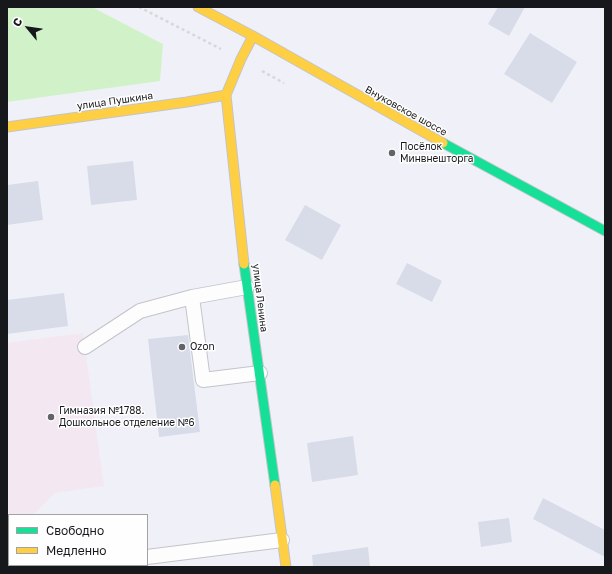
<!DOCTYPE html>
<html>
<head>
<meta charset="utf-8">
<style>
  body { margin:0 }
  #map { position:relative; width:612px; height:574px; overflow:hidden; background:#f0f1f8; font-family:"Golos Text",sans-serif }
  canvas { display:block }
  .frame { position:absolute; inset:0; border:8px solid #17181c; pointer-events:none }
  .legend { position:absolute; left:8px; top:514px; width:140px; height:52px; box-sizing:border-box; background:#fefefe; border:1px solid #a2a2a4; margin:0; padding:5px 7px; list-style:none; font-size:12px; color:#17181c }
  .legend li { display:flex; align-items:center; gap:8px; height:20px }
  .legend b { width:20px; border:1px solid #a2a2a4 }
  .north { position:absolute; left:8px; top:8px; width:40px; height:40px; -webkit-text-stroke:3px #fefefe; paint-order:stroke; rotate:299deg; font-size:11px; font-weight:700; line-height:16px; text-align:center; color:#17181c }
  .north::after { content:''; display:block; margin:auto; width:14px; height:18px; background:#17181c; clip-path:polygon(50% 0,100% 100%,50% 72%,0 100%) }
</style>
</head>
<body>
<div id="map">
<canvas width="612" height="574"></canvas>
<div class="frame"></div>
<ul class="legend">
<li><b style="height:5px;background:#16e098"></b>Свободно</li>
<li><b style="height:5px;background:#ffcf43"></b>Медленно</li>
</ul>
<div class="north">С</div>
</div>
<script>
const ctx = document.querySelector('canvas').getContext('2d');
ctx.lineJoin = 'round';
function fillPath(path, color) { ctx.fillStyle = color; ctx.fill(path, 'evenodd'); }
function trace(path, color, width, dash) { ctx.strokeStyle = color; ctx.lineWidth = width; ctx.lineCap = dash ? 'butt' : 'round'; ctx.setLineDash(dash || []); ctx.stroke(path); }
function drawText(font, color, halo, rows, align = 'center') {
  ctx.font = font + ' "Golos Text",sans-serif'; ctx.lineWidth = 3; ctx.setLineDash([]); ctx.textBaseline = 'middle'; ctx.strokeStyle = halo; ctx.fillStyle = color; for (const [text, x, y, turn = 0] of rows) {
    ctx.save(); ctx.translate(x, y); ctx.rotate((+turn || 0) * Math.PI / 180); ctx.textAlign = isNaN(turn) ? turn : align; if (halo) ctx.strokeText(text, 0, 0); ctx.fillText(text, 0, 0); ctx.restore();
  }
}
const education = new Path2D(`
  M83,333l21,153 -49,7 -22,22h-24v25l-2,2v-199z`);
const green = new Path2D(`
  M7,7h85l71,37 -3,37 -153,21z`);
const building = new Path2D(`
  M498,7h27l-16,29 -21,-12z
  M530,33l47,29 -25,41 -48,-29z
  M133,161l4,39 -46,5 -4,-39z
  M38,181l5,39 -36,5v-40z
  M305,205l36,20 -19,35 -37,-20z
  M407,263l35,18 -10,21 -36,-18z
  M64,293l4,33 -61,8v-34z
  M188,335l12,97 -41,5 -11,-98z
  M353,436l5,39 -46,7 -5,-39z
  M543,498l62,32v27l-72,-38z
  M509,518l3,24 -31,5 -3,-25z
  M368,547l2,20h-57l-1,-12z`);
const path = new Path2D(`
  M139,7l82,42
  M262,71l22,12`);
const lane = new Path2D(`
  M192,297l11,83 57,-7
  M85,347l55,-36 52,-14 55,-10
  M147,557l135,-17
  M137,567l1,-2`);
const fast = new Path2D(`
  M443,143l162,88
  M244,264l31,221`);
const slow = new Path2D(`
  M198,7l55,29 190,107
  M7,127l180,-25 39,-7
  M244,264l-18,-169 15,-36 12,-23
  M275,485l11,82`);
const markers = [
  [392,153,4,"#636469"],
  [182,347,4,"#636469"],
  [51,417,4,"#636469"]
];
const streetNames = [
  ["улица Пушкина",115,101,-8],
  ["Внуковское шоссе",406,111,29],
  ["улица Ленина",260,298,83]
];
const poiNames = [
  ["Посёлок",400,147],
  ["Минвнешторга",400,159],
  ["Ozon",190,347],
  ["Гимназия №1788.",59,411],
  ["Дошкольное отделение №6",59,423]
];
fillPath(education, '#f3e7f2');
fillPath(green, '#d1f2c8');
fillPath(building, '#d8dce9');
trace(lane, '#c3c4c9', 16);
trace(fast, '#c3c4c9', 11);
trace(slow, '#c3c4c9', 11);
trace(path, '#d6d8d9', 2.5, [3, 3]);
trace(lane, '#fdfdfe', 14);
trace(fast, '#16e098', 9);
trace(slow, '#ffcf43', 9);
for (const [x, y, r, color] of markers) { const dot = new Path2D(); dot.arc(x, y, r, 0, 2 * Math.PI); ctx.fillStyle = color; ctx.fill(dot); trace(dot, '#fefefe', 1.5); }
drawText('10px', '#17181c', '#fefefe', streetNames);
drawText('10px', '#17181c', '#fefefe', poiNames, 'left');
</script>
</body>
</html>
